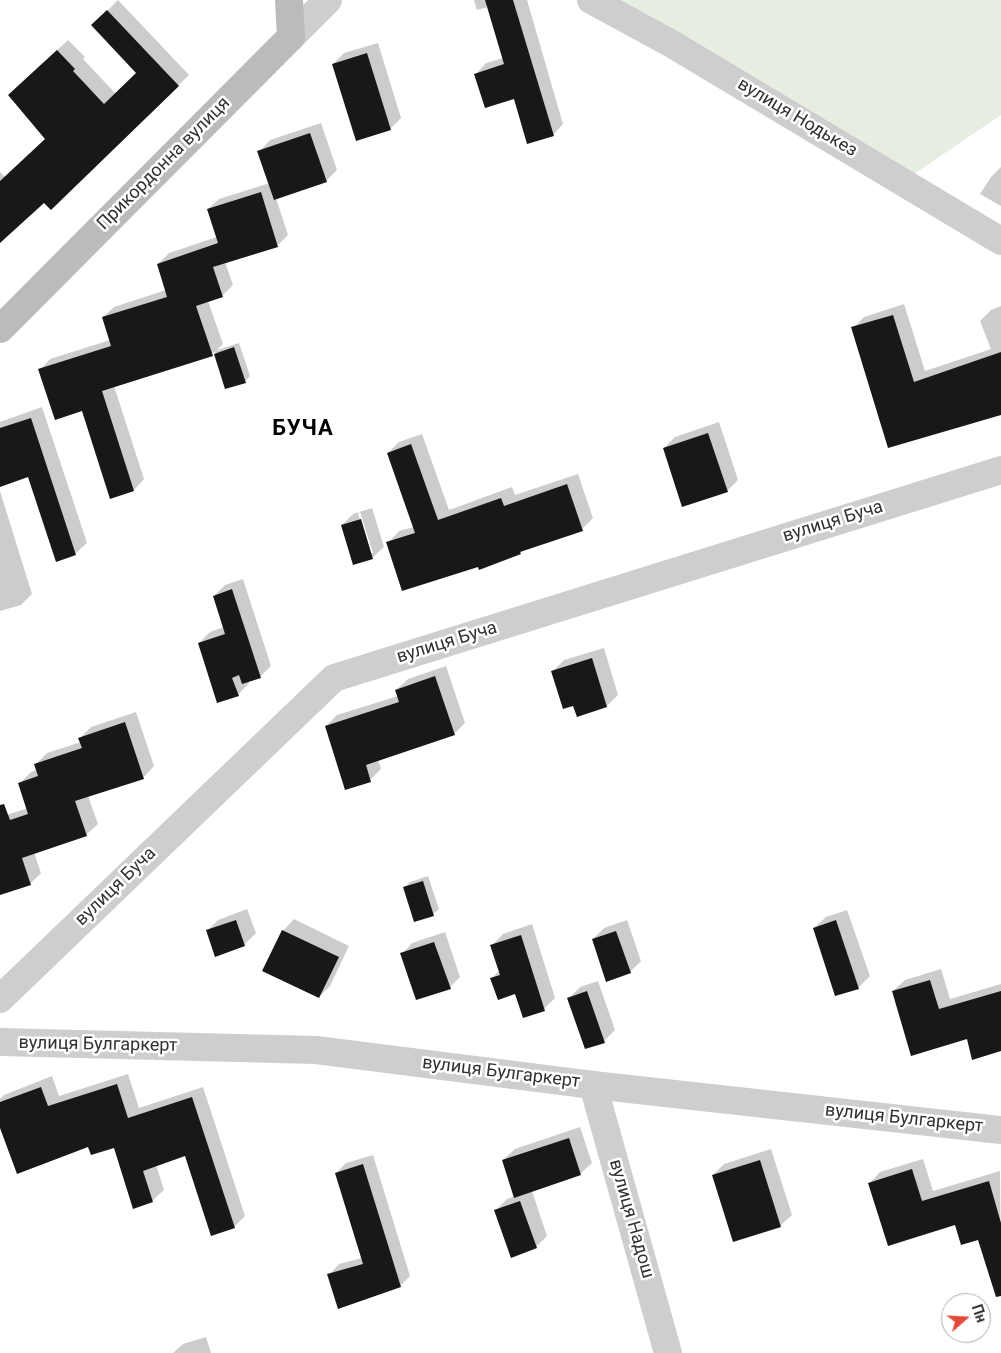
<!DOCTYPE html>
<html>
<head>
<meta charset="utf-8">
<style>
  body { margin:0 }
  #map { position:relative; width:1001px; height:1353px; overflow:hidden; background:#fff; font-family:Roboto,sans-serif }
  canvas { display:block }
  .north { position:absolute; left:941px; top:1293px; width:50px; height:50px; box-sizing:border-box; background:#fff; border:1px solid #adadad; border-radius:50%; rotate:71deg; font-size:14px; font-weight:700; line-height:20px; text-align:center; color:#313131 }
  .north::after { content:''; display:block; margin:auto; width:18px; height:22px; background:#e24a3a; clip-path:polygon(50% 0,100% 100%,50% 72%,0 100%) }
</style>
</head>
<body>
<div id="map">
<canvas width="1001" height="1353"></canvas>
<div class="north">Пн</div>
</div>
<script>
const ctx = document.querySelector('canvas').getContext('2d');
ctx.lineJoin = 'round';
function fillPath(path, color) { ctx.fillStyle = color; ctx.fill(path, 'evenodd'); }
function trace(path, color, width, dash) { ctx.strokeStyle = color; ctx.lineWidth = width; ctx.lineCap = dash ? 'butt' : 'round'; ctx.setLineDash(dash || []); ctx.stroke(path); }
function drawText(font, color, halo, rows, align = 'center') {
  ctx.font = font + ' Roboto,sans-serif'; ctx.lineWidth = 5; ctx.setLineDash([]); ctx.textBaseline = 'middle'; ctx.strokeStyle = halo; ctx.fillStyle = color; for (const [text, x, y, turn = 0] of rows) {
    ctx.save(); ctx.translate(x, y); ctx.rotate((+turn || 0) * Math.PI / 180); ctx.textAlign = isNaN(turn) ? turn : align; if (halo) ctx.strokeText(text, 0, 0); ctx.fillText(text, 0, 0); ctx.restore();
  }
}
const green = new Path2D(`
  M616,0h385v115l-90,61z`);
const shadow = new Path2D(`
  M118,0l71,75 -138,134 -7,-8 -44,40v-69l5,5 42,-39 -27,-54 48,-44 17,17 -2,2 33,35 22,-21 -45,-48z
  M474,0h53l36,124 -10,11 -38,-38 -39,-23 10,-11 17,-5 -15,-51 -11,3z
  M378,43l23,75 -11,11 -57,-65 11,-11z
  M321,123l16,47 -11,11 -50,17 12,37 -11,11 -52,16 8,23 -11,11 -14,5 15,43 -6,6 22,-7 11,33 -5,6 -19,6 -11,-36 -101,34 30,93 -10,11 -24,7 -27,-88 -43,-39 10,-11 60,-19 -7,-23 11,-10 52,-17 -8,-26 11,-11 48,-16 -9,-28 11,-10 51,-16 -11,-31 11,-12z
  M1001,167v39l-21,-12 11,-17z
  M904,304l21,67 66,-22 -11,-28 11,-11 10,-4v107l-44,15 -104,-100 11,-11z
  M42,407l45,136 -12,11 -46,-78 -29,9v-63z
  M719,422l19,58 -11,11 -63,-43 11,-11z
  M422,434l27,76 63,-23 3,8 63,-21 15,44 -11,11 -58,20 -4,4 -41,13 -91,-23 11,-12 15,-4 -26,-74 11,-11z
  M0,491l32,103 -11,11 -21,6z
  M372,508l12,39 -12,11 -30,-33 11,-11zM360,512l13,41h-3l-12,-40z
  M243,579l28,87 -11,11 -12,4 1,2 -11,12 -39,-52 11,-11 14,-5 -10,-31 11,-11z
  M604,648l14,47 -11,11 -33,-2 -21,-33 11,-11z
  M446,666l19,57 -11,11 -76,25 3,10 -11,11 -44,-54 11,-11 61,-19 -2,-6 12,-11z
  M136,712l18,54 -11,12 -55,18 10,28 -12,11 -52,17 7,21 -11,11 -30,10v-77l28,-9 -8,-25 11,-11 6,-2 -1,-6 11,-11 34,-11 -1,-4 11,-11z
  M428,876l11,33 -6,5 -28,-27 5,-5z
  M247,909l9,24 -12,12 -37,-14 11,-11z
  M847,910l23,66 -12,12 -44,-60 12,-11z
  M294,919l55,27 -19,40 -11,11 -55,-27 19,-39z
  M627,920l14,41 -11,11 -37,-33 11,-11z
  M532,924l23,74 -11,11 -52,-31 8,-8 -8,-25 11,-11z
  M445,932l15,45 -10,10 -48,-33 10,-11z
  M941,969l9,30 51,-15v66l-34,-12 -74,-47 12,-11z
  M598,981l17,49 -11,11 -35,-43 11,-11z
  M128,1074l11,34 64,-21 42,129 -11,11 -48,-72 -30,10 8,25 -12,11 -37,-55 -26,-1 -89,-21v-25l4,-4 48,-19 7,20z
  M580,1127l12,36 -12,11 -48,17 15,45 -11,11 -40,-37 11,-11 8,-3 -12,-36 12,-11z
  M771,1149l21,66 -12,11 -67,-51 11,-11z
  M373,1155l37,121 -10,10 -71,-11 10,-11 23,-6 -26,-85 10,-10z
  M923,1159l10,32 67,-20 1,99 -22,-32 -23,-14 -87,-40 11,-12z
  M206,1337l5,16h-38l10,-9z`);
const building = new Path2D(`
  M485,0h28l41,136 -27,8 -13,-45 -29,9 -11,-34 30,-10z
  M107,10l72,76 -128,124 -7,-7 -44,40v-62l45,-42 -37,-44 49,-45 18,19 -2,2 31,33 32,-31 -45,-48z
  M367,53l24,77 -35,11 -24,-77z
  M310,133l17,49 -53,18 -17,-49z
  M261,192l17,55 -65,20 10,30 -27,9 17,50 -111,35 32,100 -24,8 -28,-88 -27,9 -17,-51 73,-23 -9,-29 65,-20 -10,-33 61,-21 -11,-34z
  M893,315l21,67 87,-30v63l-113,33 -37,-121z
  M234,347l12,36 -21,6 -11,-35z
  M31,418l45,137 -20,7 -28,-85 -28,10v-59z
  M708,433l20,59 -46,15 -19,-59z
  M411,444l27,76 63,-22 3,8 63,-22 16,47 -63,21 1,2 -42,16 -1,-3 -76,24 -16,-49 29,-9 -28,-80z
  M361,519l12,40 -20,6 -12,-40z
  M232,589l29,89 -19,6 -3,-9 -7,3 7,18 -22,7 -19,-60 27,-9 -12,-38z
  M592,658l15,49 -30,10 -4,-11 -10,3 -12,-38z
  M435,676l20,59 -89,30 5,17 -26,8 -20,-64 74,-24 -4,-12z
  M125,722l19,57 -69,22 12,35 -65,22 9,27 -31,10v-90l4,-1 6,16 18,-6 -10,-31 20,-7 -4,-12 48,-16 -4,-10z
  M423,881l11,35 -20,6 -11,-35z
  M236,920l9,26 -30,11 -9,-27z
  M836,920l23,69 -24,7 -22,-68z
  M282,930l57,27 -20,41 -57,-27z
  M616,931l15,42 -25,9 -14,-43z
  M521,935l24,76 -22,7 -8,-24 -17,6 -8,-22 10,-3 -10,-30z
  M434,942l17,47 -35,11 -16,-47z
  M930,980l9,29 62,-18v60l-29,9 -5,-21 -56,17 -19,-65z
  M587,991l18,52 -20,6 -18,-51z
  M117,1084l11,34 64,-21 43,131 -24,8 -26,-80 -42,15 10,31 -20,7 -19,-61 -23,7 -3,-8 -71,27 -17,-46v-26l41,-15 7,19z
  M569,1138l12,37 -67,23 -12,-38z
  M760,1160l21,67 -48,15 -21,-67z
  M363,1164l38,123 -63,22 -11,-35 36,-10 -28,-91z
  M912,1169l10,32 67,-20 12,42v73l-5,1 -18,-57 -17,5 -6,-20 -67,21 -20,-63z
  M520,1201l17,47 -26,10 -17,-48z`);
const minor = new Path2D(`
  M591,0l81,44 329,197
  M291,37l37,-37
  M0,999l334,-321 667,-208
  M0,1042l316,8 277,35 408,45
  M593,1085l75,268`);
const secondary = new Path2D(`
  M0,329l291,-292 -2,-37`);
const streetNames = [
  ["вулиця Нодькез",797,118,31],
  ["Прикордонна вулиця",164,164,-45],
  ["вулиця Буча",833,522,-17],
  ["вулиця Буча",447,643,-17],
  ["вулиця Буча",116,887,-44],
  ["вулиця Булгаркерт",98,1045,1],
  ["вулиця Булгаркерт",501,1073,7],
  ["вулиця Булгаркерт",904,1119,6],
  ["вулиця Надош",631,1219,74]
];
const districtNames = [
  ["БУЧА",303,429]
];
fillPath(green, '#e5eee0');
fillPath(shadow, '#0003');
fillPath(building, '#181818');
trace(minor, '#cecece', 28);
trace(secondary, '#bbb', 28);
drawText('18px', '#313131', '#fff', streetNames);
ctx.letterSpacing = '1px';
drawText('bold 22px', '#000', '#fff', districtNames);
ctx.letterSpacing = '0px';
</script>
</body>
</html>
